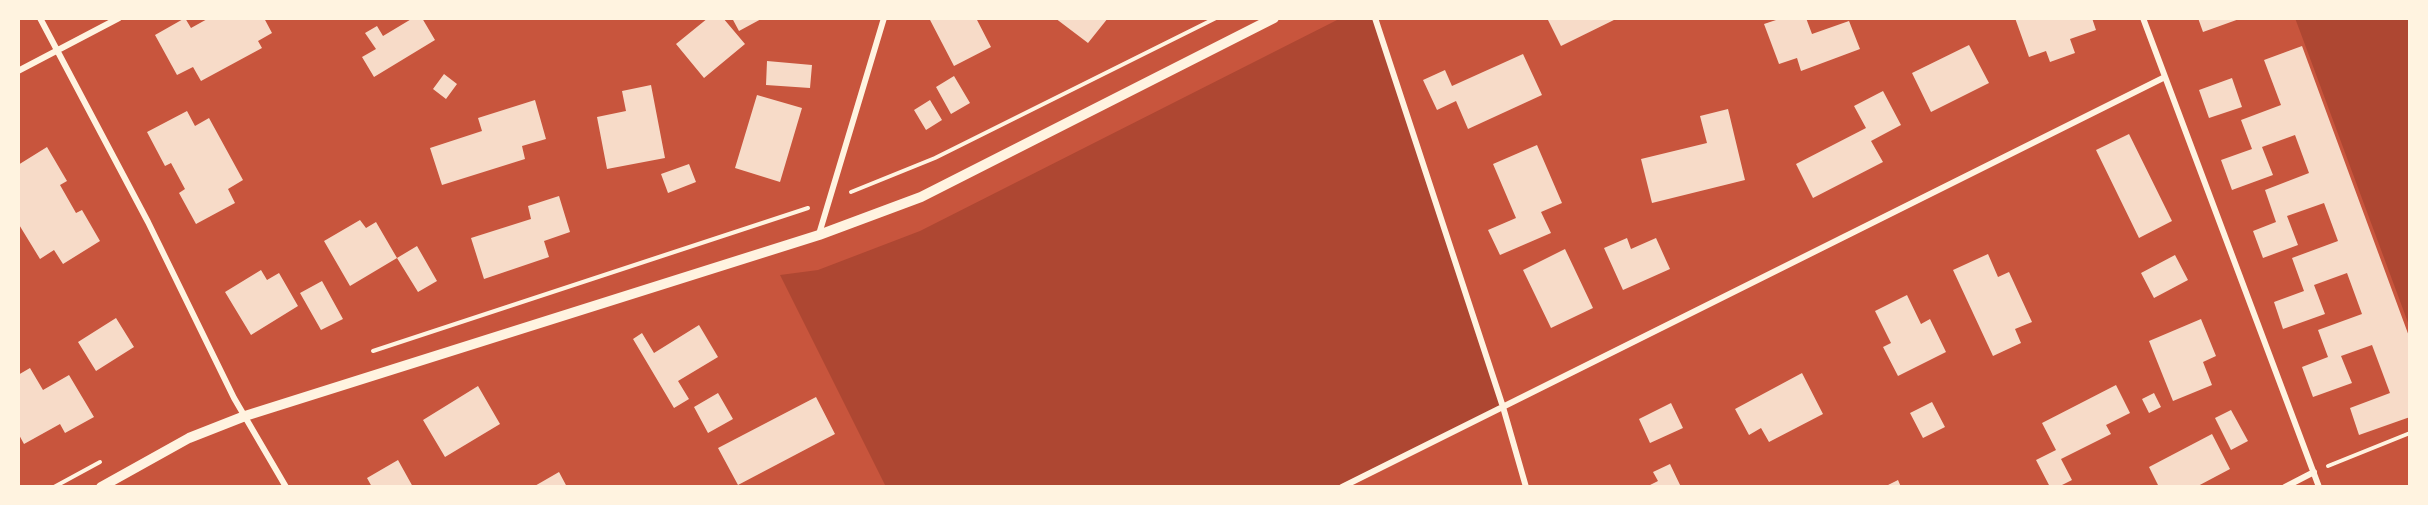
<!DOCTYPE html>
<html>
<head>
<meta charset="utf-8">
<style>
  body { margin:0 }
  #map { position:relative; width:2428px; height:505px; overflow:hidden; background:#c8553d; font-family:"DM Sans",sans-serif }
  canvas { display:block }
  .frame { position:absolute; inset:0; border:20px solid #fff3e0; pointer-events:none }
</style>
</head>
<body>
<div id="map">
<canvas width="2428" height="505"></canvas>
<div class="frame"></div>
</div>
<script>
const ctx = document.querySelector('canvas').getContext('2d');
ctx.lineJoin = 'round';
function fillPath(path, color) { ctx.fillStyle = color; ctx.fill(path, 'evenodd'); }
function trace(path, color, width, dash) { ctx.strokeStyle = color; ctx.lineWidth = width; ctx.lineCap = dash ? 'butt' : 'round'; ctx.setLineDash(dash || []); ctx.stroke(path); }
const green = new Path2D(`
  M1341,18h34l128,389 -161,80h-456l-106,-212 38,-5 102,-39z
  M2295,18h115v310l-106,-286z`);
const building = new Path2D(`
  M185,18l6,10 18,-10h55l8,15 -14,8 4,7 -61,33 -8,-14 -16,8 -22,-40z
  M413,18h9l13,22 -61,37 -12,-20 14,-8 -11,-16 12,-7 6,10z
  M708,18h15l22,26 -41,34 -28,-34z
  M732,18h31l-24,13z
  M929,18h47l15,29 -37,19z
  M1055,18h53l-20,25z
  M1547,18h71l-57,28z
  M1782,18h24l6,16 37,-13 11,28 -59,22 -4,-13 -18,6 -15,-40z
  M2015,18h77l4,12 -26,9 5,14 -25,9 -4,-11 -17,6z
  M2198,18h44l-39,14z
  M1969,45l20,38 -58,29 -19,-39z
  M2302,46l108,293v78l-51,18 -9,-27 40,-15 -18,-48 -31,11 11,27 -39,14 -11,-30 26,-10 -10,-27 44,-16 -15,-41 -33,12 11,29 -42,15 -9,-27 30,-11 -12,-33 46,-17 -14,-38 -37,13 11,29 -35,13 -10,-27 23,-9 -11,-32 44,-17 -14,-38 -33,12 11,28 -41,15 -11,-30 31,-11 -11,-29 40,-15 -17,-45z
  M1523,54l19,41 -74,34 -12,-28 -19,9 -14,-30 22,-10 7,16z
  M767,61l45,4 -2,23 -44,-3z
  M444,74l13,10 -11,15 -13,-10z
  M954,76l16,27 -19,11 -15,-27z
  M2232,78l10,29 -33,11 -10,-28z
  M651,85l14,73 -58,11 -10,-52 29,-6 -4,-20z
  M1883,91l18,34 -30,16 12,21 -70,36 -17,-34 70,-36 -12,-22z
  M757,95l45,13 -22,74 -45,-14z
  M535,100l11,39 -24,7 3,13 -83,26 -12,-37 52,-17 -4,-13z
  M930,100l12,20 -16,10 -12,-20z
  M1728,109l17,71 -93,23 -11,-44 66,-16 -7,-27z
  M187,111l8,15 14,-8 34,62 -15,9 7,14 -39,21 -17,-31 6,-4 -14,-26 -6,3 -18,-34z
  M2129,134l43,87 -33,17 -43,-88z
  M1537,145l25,58 -21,9 10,21 -51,22 -12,-25 28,-12 -23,-54z
  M47,147l20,34 -7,4 16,28 6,-3 18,31 -37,23 -9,-14 -14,9 -22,-36v-58z
  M689,164l7,18 -28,11 -7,-19z
  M559,196l11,36 -26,9 5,16 -65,22 -13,-41 60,-19 -3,-13z
  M360,220l6,8 10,-6 21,36 -47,28 -26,-45z
  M1627,238l4,11 25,-11 14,31 -47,21 -19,-42z
  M417,246l20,35 -19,11 -21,-34z
  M1565,249l28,59 -42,20 -28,-58z
  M1988,254l10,23 11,-5 23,50 -17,7 6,14 -28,13 -40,-86z
  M2175,255l13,25 -34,18 -13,-25z
  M261,270l6,10 12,-7 19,33 -47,29 -26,-43z
  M322,281l21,38 -22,11 -21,-37z
  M1907,295l14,29 9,-5 16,33 -48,24 -15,-29 8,-4 -16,-32z
  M116,318l18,29 -38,24 -18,-29z
  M2201,319l15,37 -13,6 9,23 -39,16 -24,-60z
  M699,325l19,32 -40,24 11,18 -15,9 -41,-69 9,-6 12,20z
  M30,368l13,22 26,-15 25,42 -29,16 -5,-9 -36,20 -6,-11v-58z
  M1802,373l21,41 -54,28 -8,-14 -12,7 -14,-26z
  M2116,385l14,28 -24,12 5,9 -50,25 11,21 -14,7h-8l-14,-27 20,-10 -14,-27z
  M478,386l22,38 -55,33 -22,-37z
  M718,393l15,26 -25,14 -14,-26z
  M2154,393l7,14 -12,6 -7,-14z
  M816,397l19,37 -97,51 -20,-37z
  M1932,402l13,25 -22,11 -13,-25z
  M1671,403l12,25 -33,15 -11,-24z
  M2231,410l17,31 -17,9 -16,-32z
  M2212,434l18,35 -34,18h-37l-10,-20z
  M398,460l15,27h-41l-5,-9z
  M1670,464l11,23h-35l12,-6 -5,-9z
  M559,472l8,15h-34z
  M1898,480l3,7h-17z`);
const path = new Path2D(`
  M851,192l84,-34 281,-140
  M373,351l435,-143
  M2328,466l82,-33
  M54,487l46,-25`);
const minor = new Path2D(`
  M40,18l108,204 86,176 52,89
  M1375,18l128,389 23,80
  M2143,18l176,469
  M18,71l101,-53
  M819,234l65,-216
  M1342,487l823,-410
  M2285,487l29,-15`);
const tertiary = new Path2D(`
  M101,487l88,-49 56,-22 574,-181 102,-38 353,-179`);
fillPath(green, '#ae4732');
fillPath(building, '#f7dbc8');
trace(path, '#fff3e0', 4);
trace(minor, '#fff3e0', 6);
trace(tertiary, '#fff3e0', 10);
</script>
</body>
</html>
